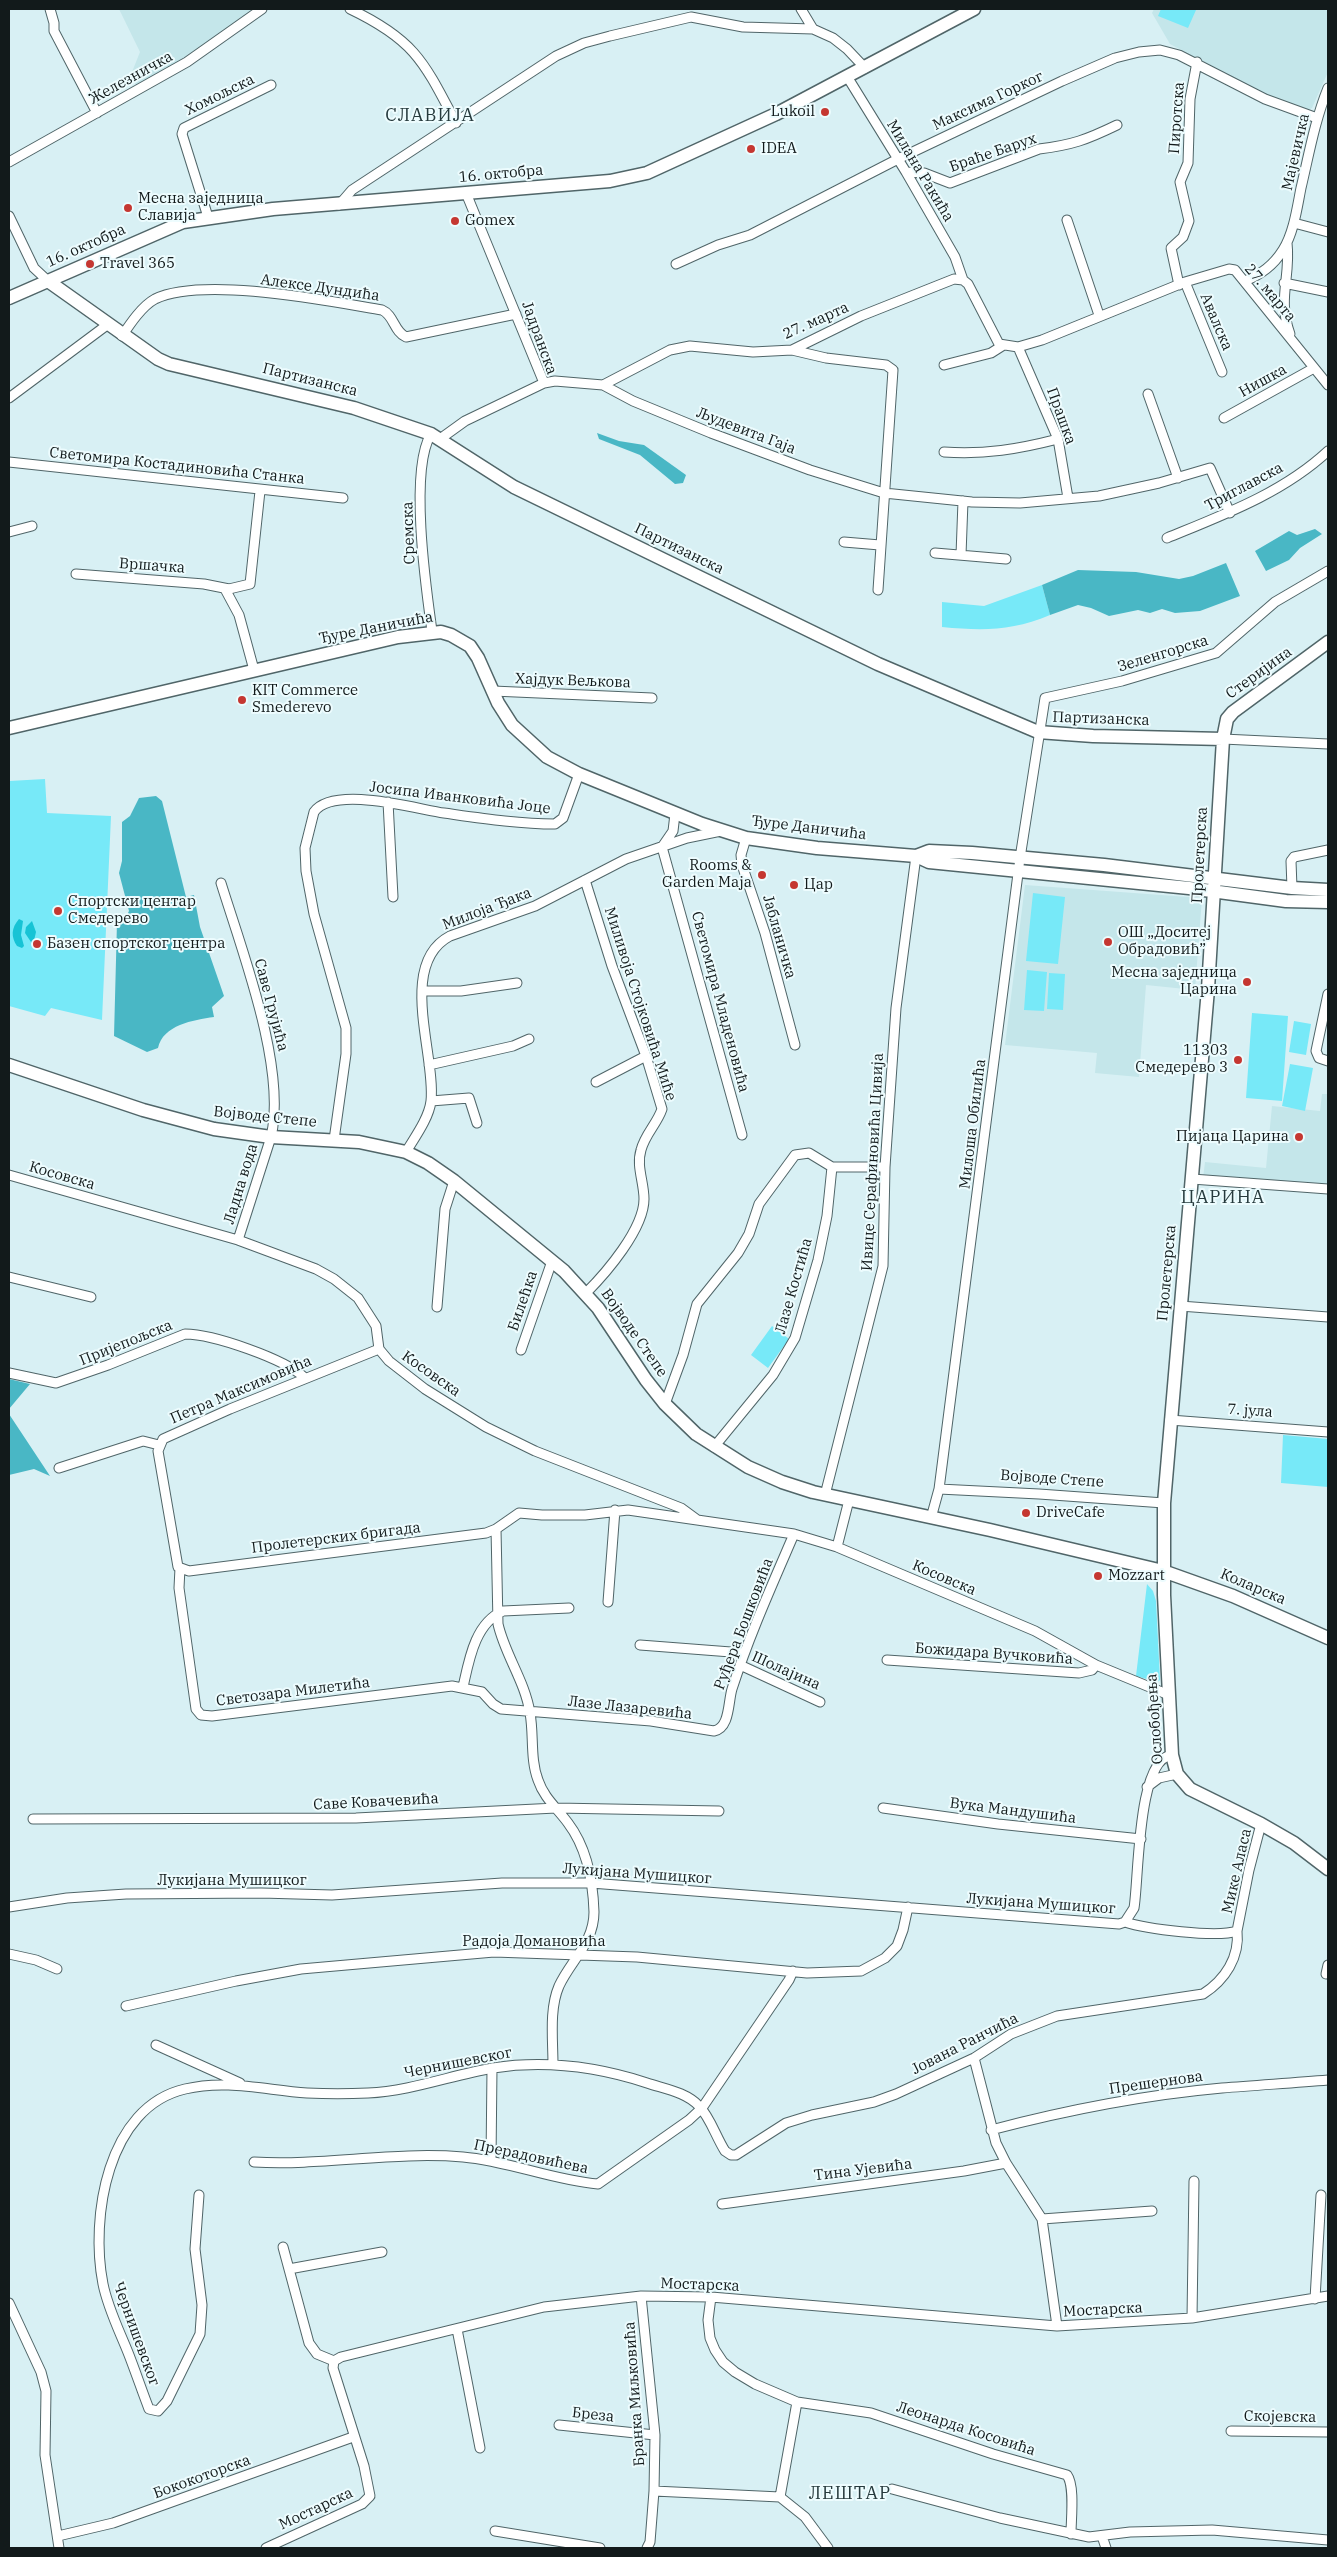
<!DOCTYPE html>
<html>
<head>
<meta charset="utf-8">
<style>
  body { margin:0 }
  #map { position:relative; width:1337px; height:2557px; overflow:hidden; background:#d8f0f4; font-family:"IBM Plex Serif",serif }
  canvas { display:block }
  .frame { position:absolute; inset:0; border:10px solid #121a1b; pointer-events:none }
</style>
</head>
<body>
<div id="map">
<canvas width="1337" height="2557"></canvas>
<div class="frame"></div>
</div>
<script>
const ctx = document.querySelector('canvas').getContext('2d');
ctx.lineJoin = 'round';
function fillPath(path, color) { ctx.fillStyle = color; ctx.fill(path, 'evenodd'); }
function trace(path, color, width, dash) { ctx.strokeStyle = color; ctx.lineWidth = width; ctx.lineCap = dash ? 'butt' : 'round'; ctx.setLineDash(dash || []); ctx.stroke(path); }
function drawText(font, color, halo, rows, align = 'center') {
  ctx.font = font + ' "IBM Plex Serif",serif'; ctx.lineWidth = 4; ctx.setLineDash([]); ctx.textBaseline = 'middle'; ctx.strokeStyle = halo; ctx.fillStyle = color; for (const [text, x, y, turn = 0] of rows) {
    ctx.save(); ctx.translate(x, y); ctx.rotate((+turn || 0) * Math.PI / 180); ctx.textAlign = isNaN(turn) ? turn : align; if (halo) ctx.strokeText(text, 0, 0); ctx.fillText(text, 0, 0); ctx.restore();
  }
}
const built = new Path2D(`
  M119,9h137l-98,66 -22,11 -4,-14 8,-20z
  M1154,9h174v63l-16,36 -4,2 -43,-15 -95,-51 -18,-31z
  M1025,885l177,13 -7,92 -49,-5 -7,92 -44,-4 2,-20 -92,-8z
  M1322,1094h6v93l-125,-9 2,-16 61,6 6,-62 48,5z`);
const green = new Path2D(`
  M1161,9h31l4,1 -8,18 -30,-12z
  M1042,585l8,30c-38,16 -67,16 -108,12v-25l42,4z
  M45,779l2,34 64,3 -9,204 -51,-12 -6,8 -36,-10v-225z
  M1042,863l149,16v4l-150,-15z
  M1033,893l32,4 -7,67 -32,-3z
  M1027,970l20,2 -3,39 -20,-1z
  M1049,973l16,1 -2,36 -16,-1z
  M1252,1013l36,3 -6,85 -36,-3z
  M1294,1021l17,3 -5,31 -17,-3z
  M1290,1064l23,4 -8,43 -23,-5z
  M772,1326l17,13 -21,29 -17,-13z
  M1283,1435l45,4v48l-47,-4z
  M1147,1584l6,7 3,10 4,79 -3,2 -21,-6z`);
const forest = new Path2D(`
  M597,433l22,8 25,4 42,30 -3,8 -8,1 -35,-29 -41,-16z
  M1315,529l7,5 -22,14 -11,12 -23,11 -11,-20 34,-20 8,4z
  M1226,563l14,33 -40,15 -25,2 -13,-4 -12,4 -12,-3 -29,6 -18,-8 -13,-3 -28,10 -8,-30 36,-15 58,2 43,7 14,-3z
  M156,796l6,5 24,96 8,-2 6,32 24,69 -12,11 2,10c-21,3 -51,8 -56,31l-11,4 -33,-16 3,-114 6,1 6,-12 -10,-38 3,-12v-39l8,-6 9,-18z
  M9,1379l21,5 -21,25z
  M9,1414l41,62 -16,-7 -25,6z`);
const water = new Path2D(`
  M19,919l4,2 -2,14 3,11 -2,2 -5,-2c-6,-9 -6,-18 2,-27z
  M32,921l4,11 -3,13 -8,-12 1,-6z`);
const street = new Path2D(`
  M50,9l4,14v8l43,82
  M350,9c65,31 74,53 106,114
  M801,9l12,20
  M848,78l58,94 49,85 8,23
  M9,162l178,-100 75,-53
  M906,172l18,1 26,10 89,-34c33,-4 47,-9 78,-24
  M339,205l13,-15 204,-134 28,-13 26,-7 81,-19 52,10 70,2 20,9 14,11 18,19
  M9,216l25,52 14,13
  M208,217l-26,-83 2,-6 87,-43
  M1067,220l32,95
  M1294,223l34,9
  M1287,243c4,34 -10,55 3,91
  M676,264l42,-19 32,-10 148,-76 164,-78 53,-23 24,-6 21,-2 19,5 86,44 52,19
  M1245,281c16,-7 28,-15 38,-31 11,-18 14,-42 18,-62 8,-34 14,-68 27,-100
  M1185,282l37,90
  M1284,283l44,9
  M1179,285l-8,-37 12,-11 6,-16 -9,-39 8,-19 2,-64 7,-37
  M122,336c8,-12 20,-30 33,-37 48,-23 173,2 227,11 12,5 12,22 24,27l110,-23
  M1018,347l40,92 10,59
  M792,350l34,8 60,7 7,5 -15,220
  M944,365l47,-12 11,-7
  M544,383l11,-2 48,4 67,-35 20,-4 63,6 39,-2 69,-34 93,-37 9,1 5,4 31,60 19,3 24,-7 143,-58 44,-13 6,1 93,115
  M603,385l30,16 78,32 99,37 74,23 88,9 48,1 79,-7 60,-13 51,-15 20,45
  M1148,394l30,84
  M9,398l98,-73
  M1224,418l90,-50
  M431,434c-22,36 -5,154 1,197
  M440,439l25,-18 79,-38 -78,-190
  M944,452c40,3 75,-3 114,-13
  M9,462l334,36
  M9,532l23,-6
  M1167,538c56,-23 116,-45 161,-87
  M844,542l36,3
  M935,553l71,6
  M961,555l2,-54
  M76,574l128,10 25,5 21,-5 10,-93
  M225,589l14,26 15,55
  M493,691l159,7
  M1223,739l105,5
  M388,802l5,95
  M746,838l-5,17 1,10 23,68 30,112
  M662,847l80,288
  M662,847l11,-16 2,-17
  M585,880l27,86 34,90 16,53c-5,15 -17,25 -21,41 -5,16 3,32 3,49 0,30 -38,74 -58,94
  M221,883c21,68 66,185 50,254l-33,103
  M1292,888l-1,-27 3,-4 34,-7
  M422,991h39l56,-8
  M1328,994l-12,57 3,7 9,3
  M429,1065l84,-19 16,-7
  M596,1082l50,-26
  M431,1101l38,-3 8,25
  M334,1140l12,-86v-26l-32,-114 -8,-43 -1,-23 9,-36c20,-27 102,-3 130,1 36,5 75,11 111,11l8,-6 16,-44
  M406,1152c9,-15 23,-34 25,-51 5,-46 -34,-137 19,-165l85,-30 91,-47 61,-21 34,-7
  M9,1175l229,65 78,29 18,10 24,19 18,28 3,23 10,12 36,28 61,38 49,24 146,57 15,11
  M1192,1179l136,10
  M9,1277l82,20
  M1180,1306l148,11
  M437,1307l8,-98 9,-28
  M379,1349l-149,60 -67,30 -5,12 20,116 11,4 297,-38 10,-4 23,-16 23,2h43l43,-5 166,24 43,13 198,84 61,34 73,30
  M521,1350l31,-89
  M9,1373l47,10 52,-18 77,-31c28,0 100,25 120,44
  M665,1404l18,-49 14,-51 41,-51 11,-19 10,-30 36,-49 14,-2 23,14h53
  M1170,1420l158,12
  M714,1447l59,-72 22,-37 23,-78 9,-44 5,-49
  M59,1468l84,-27 16,4
  M939,1489l100,5 125,9
  M825,1495l58,-229 2,-99 11,-159 20,-152
  M931,1518l8,-29 81,-631 25,-160 77,-17 94,-28 59,-51 53,-31
  M496,1529l2,95c7,31 27,57 32,89 4,22 0,46 8,67 6,18 19,28 30,43 19,25 25,58 26,89 0,31 -23,48 -35,74 -10,23 -6,54 -6,79
  M837,1547l12,-47
  M180,1568l-1,20 17,121 5,6 11,1 240,-30 30,6 11,12 8,5 150,12 63,10c16,-3 14,-29 18,-42 17,-53 40,-104 62,-155
  M608,1602l7,-92
  M640,1645l104,8
  M887,1660l192,13 13,-3 4,-5
  M740,1665l80,37
  M463,1687c6,-27 12,-64 40,-76l66,-3
  M1147,1787l12,-9 18,-4
  M883,1808l115,16 143,15
  M33,1819l323,-1 200,-10 163,3
  M9,1907l58,-9 59,-4 135,-1 71,2 170,-12h89l528,41 6,-2 9,-14c5,-29 3,-150 38,-153
  M1125,1922c21,7 92,16 112,9l12,-61 12,-46
  M9,1954l27,6 21,9
  M1326,1974l2,-9
  M126,2006l110,-25 65,-12 193,-17 143,5 170,16 54,-2 24,-13 12,-12 6,-16 5,-23
  M156,2045l84,38
  M974,2058l22,85 10,20 36,56 15,107
  M991,2130c76,-20 153,-35 231,-42 36,-3 71,-5 106,-8
  M491,2161l1,-93
  M254,2162c70,4 140,-11 209,-5 46,4 89,23 135,27l91,-64 13,-12 87,-128 4,-9
  M199,2195l-4,54 7,56 -2,29 -33,67 -9,10 -9,-2c-7,-18 -13,-36 -20,-54 -9,-23 -21,-46 -26,-71 -13,-66 4,-177 82,-195 41,-10 80,1 122,4 20,1 41,1 61,0 43,-2 84,-18 125,-25 52,-8 105,-1 154,15 18,6 39,9 52,23 11,11 17,31 26,45l6,4h5l50,-32 26,-8 62,-13 22,-8 78,-36 37,-24 46,-18 146,-22c22,-14 37,-37 34,-63
  M722,2204l242,-33 42,-8
  M1042,2219l110,-8
  M283,2247l26,96 8,11 17,7
  M289,2269l93,-17
  M641,2296l14,139 -1,56 -4,51 -3,6
  M711,2297l-3,23 2,18 5,12 8,12 12,10 20,12 42,18 74,11 122,41 74,21c8,11 4,44 4,59
  M1315,2299l6,-104
  M9,2303l32,69 5,19 -1,64 14,93
  M1192,2318l2,-137
  M457,2329l23,119
  M334,2361l7,-4 203,-50 97,-11 70,1 346,29 135,-8 136,-22
  M559,2425l96,10
  M1231,2431l97,1
  M892,2489l108,29 89,19 41,-5 82,-2 116,10
  M654,2491l126,6 25,20 23,31
  M780,2497l17,-95
  M495,2531l105,17
  M58,2536l55,-13 240,-86
  M1102,2536l4,12
  M266,2548l96,-44 8,-8 -6,-30 -31,-98 1,-7`);
const secondary = new Path2D(`
  M48,281l110,78 11,5 185,44 77,26 83,53 364,177 160,68 55,4 130,3
  M9,298l174,-76 90,-13 337,-28 37,-8 129,-59 198,-105
  M1328,642l-95,70 -6,7 -4,20 -15,250 -44,514v92l8,160 5,19 13,15 71,35 33,19 34,26
  M9,728l389,-91 43,-5 10,3 19,11 8,12 20,45 14,22 35,32 32,17 123,50 44,14 71,10 99,8 13,6 260,26 97,13 42,1
  M916,856l13,-5 43,2 132,12 188,23 36,2
  M9,1065l134,45 71,19 57,8 88,5 47,10 22,11 26,18 110,90 34,37 48,72 19,24 31,30 52,33 34,15 31,10 177,38 173,41 70,25 95,42`);
const markers = [
  [825,112,5,"#c53731"],
  [751,149,5,"#c53731"],
  [128,208,5,"#c53731"],
  [455,221,5,"#c53731"],
  [90,264,5,"#c53731"],
  [242,700,5,"#c53731"],
  [762,875,5,"#c53731"],
  [794,885,5,"#c53731"],
  [58,911,5,"#c53731"],
  [1108,942,5,"#c53731"],
  [37,944,5,"#c53731"],
  [1247,982,5,"#c53731"],
  [1238,1060,5,"#c53731"],
  [1299,1137,5,"#c53731"],
  [1026,1513,5,"#c53731"],
  [1098,1576,5,"#c53731"]
];
const streetNames = [
  ["Железничка",131,78,-29],
  ["Хомољска",220,95,-26],
  ["Максима Горког",988,101,-25],
  ["Пиротска",1177,118,-86],
  ["Мајевичка",1296,152,-77],
  ["Браће Барух",993,153,-19],
  ["Милана Ракића",920,171,59],
  ["16. октобра",501,174,-5],
  ["16. октобра",86,246,-24],
  ["Алексе Дундића",320,288,8],
  ["27. марта",1270,293,50],
  ["27. марта",816,321,-24],
  ["Авалска",1216,322,67],
  ["Јадранска",539,338,70],
  ["Партизанска",310,380,14],
  ["Нишка",1263,381,-29],
  ["Прашка",1061,416,70],
  ["Људевита Гаја",746,431,21],
  ["Светомира Костадиновића Станка",177,466,6],
  ["Триглавска",1244,487,-28],
  ["Сремска",409,533,-92],
  ["Партизанска",679,549,26],
  ["Вршачка",152,566,4],
  ["Ђуре Даничића",376,628,-11],
  ["Зеленгорска",1163,654,-17],
  ["Стеријина",1259,673,-36],
  ["Хајдук Вељкова",573,681,2],
  ["Партизанска",1101,719,2],
  ["Јосипа Иванковића Јоце",460,798,7],
  ["Ђуре Даничића",809,828,7],
  ["Пролетерска",1200,855,-87],
  ["Милоја Ђака",487,909,-21],
  ["Јабланичка",779,937,74],
  ["Светомира Младеновића",720,1002,75],
  ["Миливоја Стојковића Миће",640,1004,72],
  ["Саве Грујића",271,1005,75],
  ["Војводе Степе",265,1117,6],
  ["Милоша Обилића",973,1124,-83],
  ["Ивице Серафиновића Цивија",873,1162,-87],
  ["Косовска",62,1176,16],
  ["Ладна вода",241,1184,-73],
  ["Пролетерска",1167,1273,-85],
  ["Лазе Костића",794,1286,-74],
  ["Билећка",523,1301,-71],
  ["Војводе Степе",634,1333,55],
  ["Пријепољска",126,1343,-22],
  ["Косовска",431,1374,35],
  ["Петра Максимовића",241,1390,-23],
  ["7. јула",1250,1411,4],
  ["Војводе Степе",1052,1479,4],
  ["Пролетерских бригада",336,1538,-7],
  ["Косовска",944,1578,23],
  ["Коларска",1253,1587,23],
  ["Руђера Бошковића",744,1624,-69],
  ["Божидара Вучковића",994,1654,4],
  ["Шолајина",786,1671,24],
  ["Светозара Милетића",293,1692,-7],
  ["Лазе Лазаревића",630,1708,6],
  ["Ослобођења",1155,1719,-94],
  ["Саве Ковачевића",376,1802,-3],
  ["Вука Мандушића",1013,1811,7],
  ["Мике Аласа",1237,1871,-77],
  ["Лукијана Мушицког",637,1874,4],
  ["Лукијана Мушицког",232,1881],
  ["Лукијана Мушицког",1041,1904,4],
  ["Радоја Домановића",534,1942],
  ["Јована Ранчића",965,2044,-27],
  ["Чернишевског",458,2063,-11],
  ["Прешернова",1156,2083,-8],
  ["Прерадовићева",531,2157,12],
  ["Тина Ујевића",863,2170,-7],
  ["Мостарска",700,2285,2],
  ["Мостарска",1103,2310,-3],
  ["Чернишевског",136,2334,70],
  ["Бранка Миљковића",635,2394,-94],
  ["Бреза",593,2415,6],
  ["Скојевска",1280,2417,1],
  ["Леонарда Косовића",966,2429,18],
  ["Бококоторска",202,2477,-20],
  ["Мостарска",316,2509,-25]
];
const poiNames = [
  ["Lukoil",815,112,"right"],
  ["IDEA",761,149],
  ["Месна заједница",138,199],
  ["Славија",138,216],
  ["Gomex",465,221],
  ["Travel 365",100,264],
  ["KIT Commerce",252,691],
  ["Smederevo",252,708],
  ["Rooms &",752,866,"right"],
  ["Garden Maja",752,883,"right"],
  ["Цар",804,885],
  ["Спортски центар",68,902],
  ["Смедерево",68,919],
  ["ОШ „Доситеј",1118,933],
  ["Обрадовић”",1118,950],
  ["Базен спортског центра",47,944],
  ["Месна заједница",1237,973,"right"],
  ["Царина",1237,990,"right"],
  ["11303",1228,1051,"right"],
  ["Смедерево 3",1228,1068,"right"],
  ["Пијаца Царина",1289,1137,"right"],
  ["DriveCafe",1036,1513],
  ["Mozzart",1108,1576]
];
const quarterNames = [
  ["СЛАВИЈА",430,116],
  ["ЦАРИНА",1223,1198],
  ["ЛЕШТАР",850,2494]
];
fillPath(built, '#c4e6ea');
fillPath(green, '#77e9f8');
fillPath(forest, '#49b7c5');
fillPath(water, '#17c3d5');
trace(street, '#506568', 11);
trace(secondary, '#506568', 15);
trace(street, '#fff', 9);
trace(secondary, '#fff', 12);
for (const [x, y, r, color] of markers) { const dot = new Path2D(); dot.arc(x, y, r, 0, 2 * Math.PI); ctx.fillStyle = color; ctx.fill(dot); trace(dot, '#edfcfe', 2); }
drawText('15px', '#121a1b', '#edfcfe', streetNames);
drawText('15px', '#121a1b', '#edfcfe', poiNames, 'left');
ctx.letterSpacing = '1px';
drawText('18px', '#263a3d', '#edfcfe', quarterNames);
ctx.letterSpacing = '0px';
</script>
</body>
</html>
